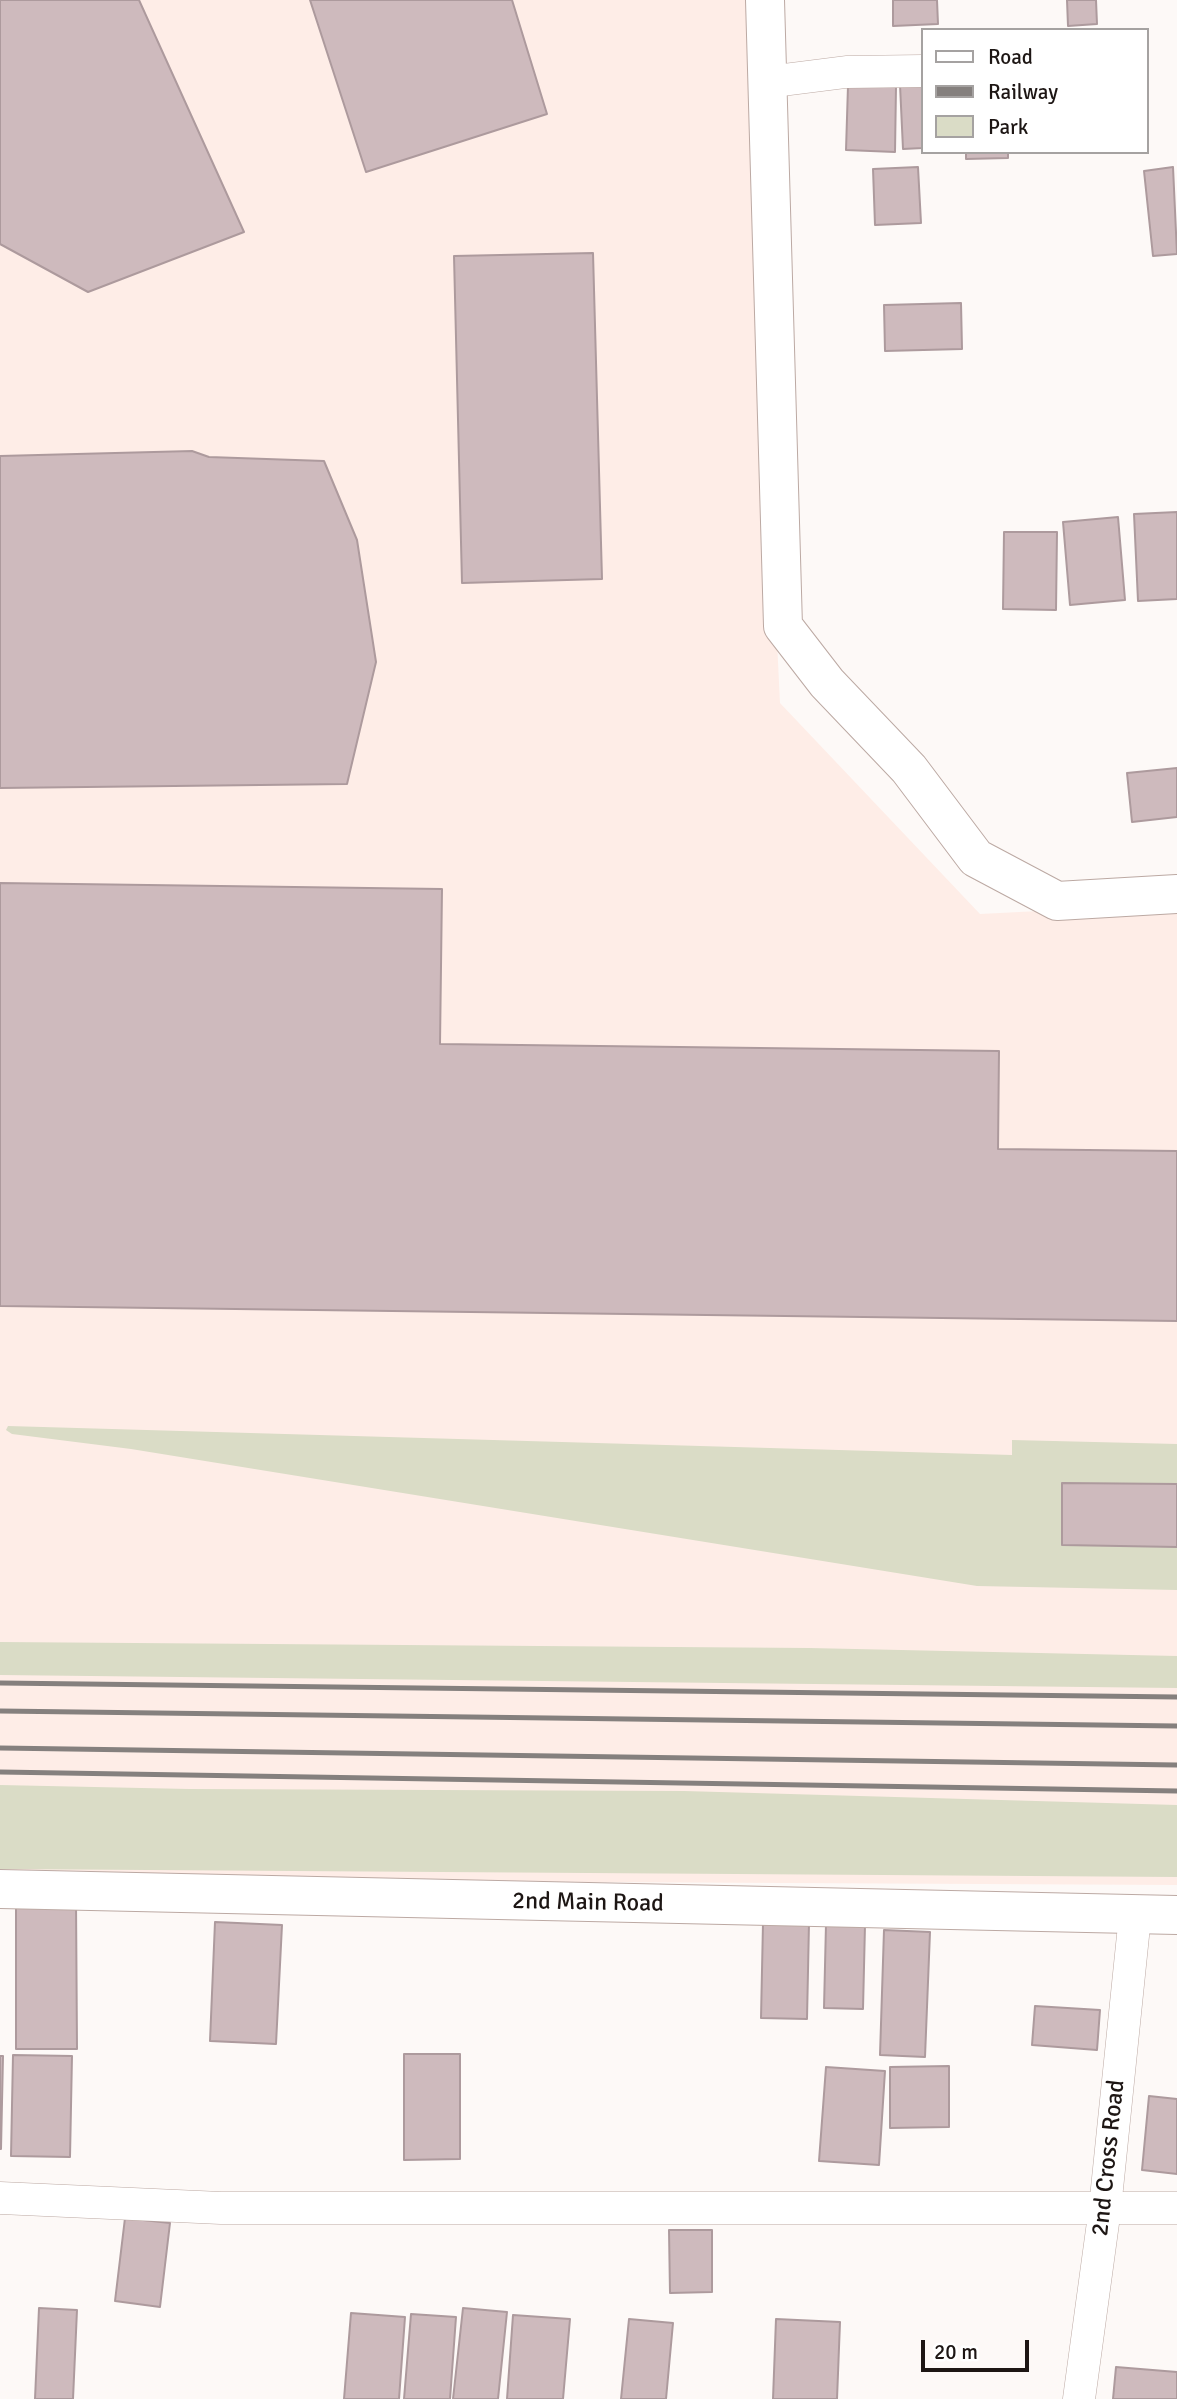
<!DOCTYPE html>
<html>
<head>
<meta charset="utf-8">
<style>
  body { margin:0 }
  #map { position:relative; width:1177px; height:2399px; overflow:hidden; background:#fdf9f7; font-family:Signika,sans-serif }
  canvas { display:block }
  .legend { position:absolute; left:921px; top:28px; width:228px; height:126px; box-sizing:border-box; background:#fff; border:2px solid #a5a2a1; margin:0; padding:9px 12px; list-style:none; font-size:21px; color:#1d1614 }
  .legend li { display:flex; align-items:center; gap:14px; height:35px }
  .legend b { width:35px; border:2px solid #a5a2a1 }
  .scale { position:absolute; left:921px; top:2340px; width:108px; height:32px; box-sizing:border-box; border:4px solid #1d1614; border-top:0; padding-left:9px; font-size:21px; line-height:24px; white-space:nowrap; color:#1d1614; -webkit-text-stroke:5px #fff; paint-order:stroke }
</style>
</head>
<body>
<div id="map">
<canvas width="1177" height="2399"></canvas>
<ul class="legend">
<li><b style="height:9px;background:#fff"></b>Road</li>
<li><b style="height:9px;background:#85807e"></b>Railway</li>
<li><b style="height:19px;background:#dadcc6"></b>Park</li>
</ul>
<div class="scale">20 m</div>
</div>
<script>
const ctx = document.querySelector('canvas').getContext('2d');
ctx.lineJoin = 'round';
function fillPath(path, color) { ctx.fillStyle = color; ctx.fill(path, 'evenodd'); }
function trace(path, color, width, dash) { ctx.strokeStyle = color; ctx.lineWidth = width; ctx.lineCap = dash ? 'butt' : 'round'; ctx.setLineDash(dash || []); ctx.stroke(path); }
function drawText(font, color, halo, rows, align = 'center') {
  ctx.font = font + ' Signika,sans-serif'; ctx.lineWidth = 5; ctx.setLineDash([]); ctx.textBaseline = 'middle'; ctx.strokeStyle = halo; ctx.fillStyle = color; for (const [text, x, y, turn = 0] of rows) {
    ctx.save(); ctx.translate(x, y); ctx.rotate((+turn || 0) * Math.PI / 180); ctx.textAlign = isNaN(turn) ? turn : align; if (halo) ctx.strokeText(text, 0, 0); ctx.fillText(text, 0, 0); ctx.restore();
  }
}
const built = new Path2D(`
  M0,0h746l34,703 200,211 197,-10v981l-1177,-6z`);
const green = new Path2D(`
  M8,1426l1004,29v-15l165,4v146l-200,-4 -846,-137 -119,-15 -6,-4z
  M0,1642l809,6 368,8v32l-1177,-13z
  M0,1785l189,4 495,2 493,14v72l-1177,-8z`);
const building = new Path2D(`
  M0,0h139l105,232 -156,60 -88,-48z
  M310,0h202l35,114 -181,58z
  M893,0h44l1,24 -45,2z
  M1067,0h29l1,24 -29,2z
  M923,83v65l-20,1 -3,-64z
  M848,86l48,1 -1,65 -49,-2z
  M966,152h42v6l-42,1z
  M918,167l3,56 -46,2 -2,-56z
  M1173,167l4,87 -24,2 -9,-85z
  M593,253l9,326 -140,4 -8,-327z
  M961,303l1,46 -77,2 -1,-46z
  M192,451l17,6 115,4 33,79 19,122 -29,122 -347,4v-332z
  M1177,512v87l-39,2 -4,-87z
  M1118,517l7,83 -55,5 -7,-83z
  M1004,532h53l-1,78 -53,-1z
  M1177,768v49l-45,5 -5,-49z
  M0,883l442,6 -2,155 559,7 -1,98 179,2v170l-1177,-15z
  M1062,1483l115,1v63l-115,-2z
  M76,1901l1,148h-61v-147z
  M215,1922l67,3 -6,119 -66,-3z
  M763,1923h46l-2,96 -46,-1z
  M826,1924l39,1 -2,84 -39,-1z
  M884,1930l46,2 -5,125 -45,-2z
  M1035,2006l65,4 -3,40 -65,-5z
  M404,2054h56v105l-56,1z
  M13,2055l59,1 -2,101 -59,-1z
  M0,2056h3l-2,93h-1z
  M949,2066v61l-59,1v-61z
  M826,2067l59,4 -6,94 -60,-4z
  M1149,2096l28,3v75l-35,-4z
  M125,2218l45,5 -10,84 -45,-6z
  M669,2230h43v62l-42,1z
  M39,2308l38,2 -4,89h-38z
  M463,2308l44,4 -9,87h-45z
  M351,2313l54,4 -6,82h-55z
  M411,2314l45,3 -6,82h-46z
  M513,2315l57,4 -7,80h-56z
  M629,2319l44,4 -7,76h-45z
  M776,2319l64,3 -3,77h-64z
  M1116,2367l61,5v27h-64z`);
const minor = new Path2D(`
  M767,82l79,-10 77,-1
  M0,2198l221,10h956
  M1079,2399l26,-191 30,-292`);
const tertiary = new Path2D(`
  M0,1889l1177,26`);
const secondary = new Path2D(`
  M765,0l18,626 44,57 82,86 67,89 81,43 120,-7`);
const rail = new Path2D(`
  M0,1683l1177,14
  M0,1711l1177,15
  M0,1748l1177,17
  M0,1772l1177,19`);
const streetNames = [
  ["2nd Main Road",588,1903,1],
  ["2nd Cross Road",1109,2158,-84]
];
fillPath(built, '#feede7');
fillPath(green, '#dadcc6');
fillPath(building, '#cebabd');
trace(building, '#ad9a9d', 2);
trace(minor, '#bca9a3', 33);
trace(tertiary, '#bca9a3', 40);
trace(secondary, '#bca9a3', 40);
trace(minor, '#fff', 32);
trace(tertiary, '#fff', 38);
trace(secondary, '#fff', 38);
trace(rail, '#85807e', 5);
drawText('24px', '#1d1614', '#fff', streetNames);
</script>
</body>
</html>
